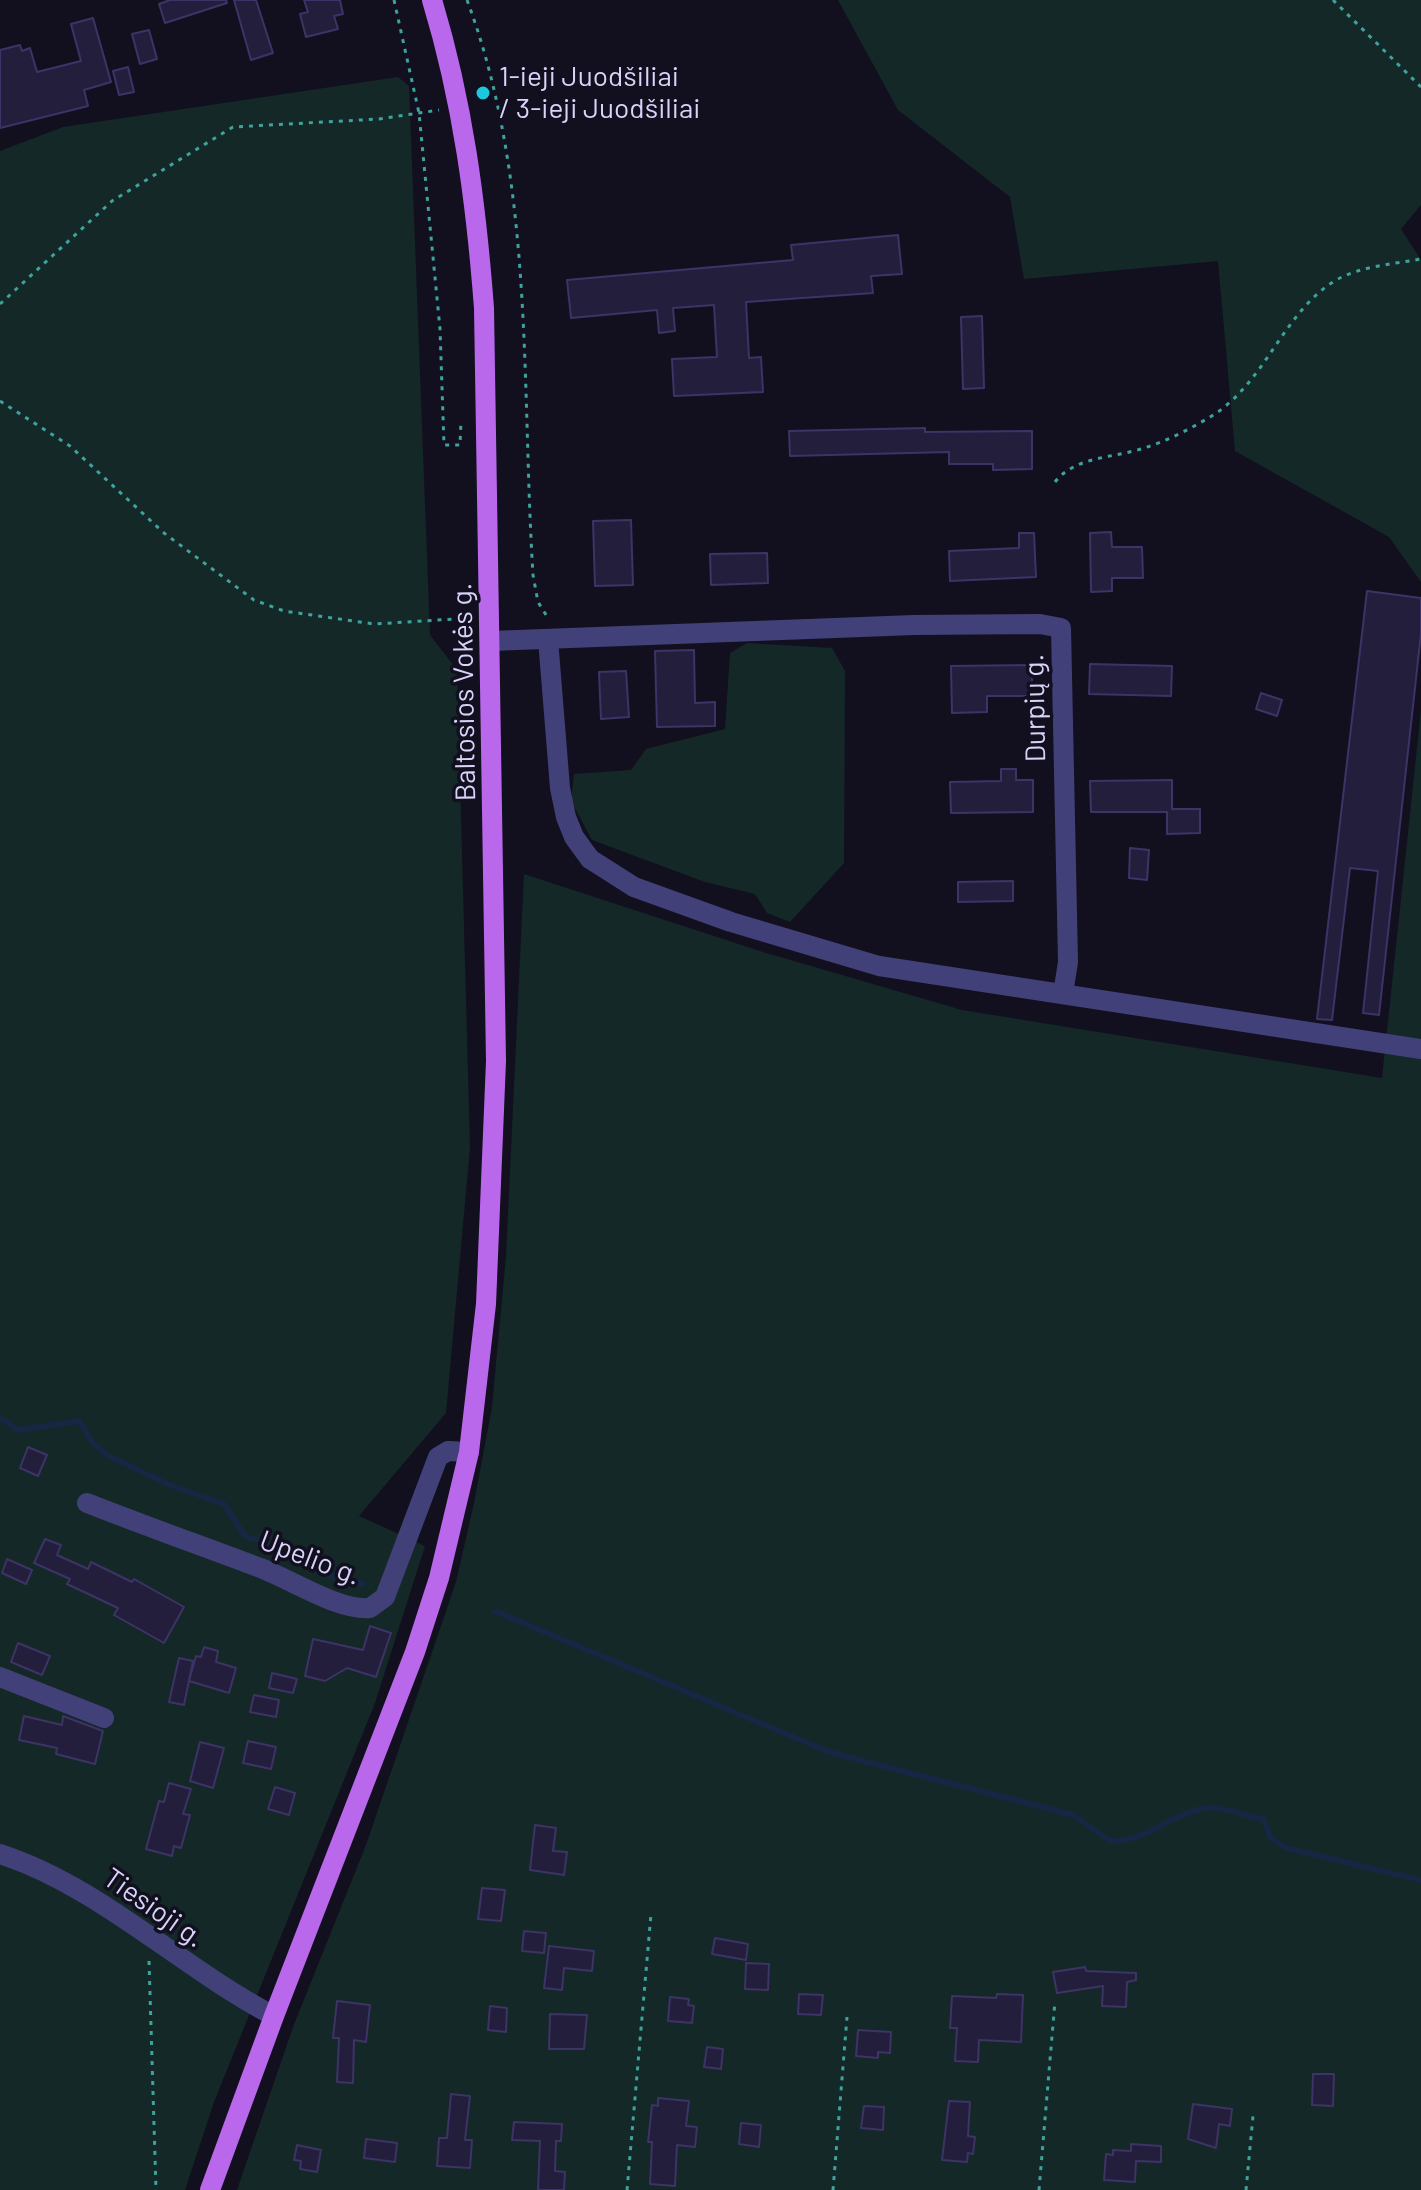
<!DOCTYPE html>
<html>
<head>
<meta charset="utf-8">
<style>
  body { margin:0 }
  canvas { display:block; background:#120f1f }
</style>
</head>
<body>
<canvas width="1421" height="2190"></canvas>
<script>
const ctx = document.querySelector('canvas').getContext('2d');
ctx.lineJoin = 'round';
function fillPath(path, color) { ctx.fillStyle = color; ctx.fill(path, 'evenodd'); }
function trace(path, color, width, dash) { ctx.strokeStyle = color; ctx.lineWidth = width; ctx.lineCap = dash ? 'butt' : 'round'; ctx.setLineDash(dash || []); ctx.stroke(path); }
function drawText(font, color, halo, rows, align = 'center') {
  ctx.font = font + ' Barlow,sans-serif'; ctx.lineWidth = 7; ctx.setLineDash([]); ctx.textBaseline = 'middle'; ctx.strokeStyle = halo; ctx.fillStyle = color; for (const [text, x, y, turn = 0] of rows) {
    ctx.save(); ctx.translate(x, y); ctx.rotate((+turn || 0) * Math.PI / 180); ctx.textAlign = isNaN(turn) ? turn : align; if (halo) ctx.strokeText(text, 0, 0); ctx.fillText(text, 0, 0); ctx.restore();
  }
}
const green = new Path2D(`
  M838,0h583v205l-20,24 20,31v322l-32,-45 -154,-86 -17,-190 -194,18 -14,-82 -112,-87z
  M398,77l11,9 21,549 27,35 13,477 -24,266 -87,103 66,30 -50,157 -161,399 -29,88h-185v-2039l63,-24z
  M747,643l85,5 13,23 -1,192 -54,59 -23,-9 -12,-19 -50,-12 -113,-42 -21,-39 3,-27 57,-4 15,-21 79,-20 5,-76z
  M1421,710v1480h-1184l56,-163 73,-182 90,-263 18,-79 18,-96 14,-151 18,-382 239,78 199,58 420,68z`);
const stream = new Path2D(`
  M0,1418l18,12 61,-9 14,22 14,12 63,30 54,19 21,32 51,16 20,19 47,13
  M495,1611l334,141 244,63 37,26c35,1 57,-24 90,-32 23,-5 41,7 63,10l8,19 15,10 135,32`);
const building = new Path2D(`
  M170,0h56l1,3 -62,20 -6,-19z
  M234,0h22l17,53 -22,7z
  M304,0h36l3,14 -9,2 4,13 -32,8 -6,-23 8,-2z
  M93,18l18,64 -27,8 4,16 -88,22v-78l20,-5 2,6 8,-3 7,24 44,-11 -10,-37z
  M149,30l8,29 -17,5 -8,-30z
  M128,67l6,25 -15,3 -6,-24z
  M898,235l4,39 -31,2 2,17 -127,9 3,56 12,-1 2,35 -89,4 -2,-37 45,-2 -3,-52 -41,3 2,23 -16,2 -2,-23 -86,8 -4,-38 226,-20 -2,-15z
  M982,316l2,72 -21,1 -2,-72z
  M925,428v4l107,-1v38l-39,1v-6h-44v-12l-159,4 -1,-25z
  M631,520l2,65 -38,1 -2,-65z
  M1111,532l1,15h30l1,31h-31v13l-21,1 -1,-59z
  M1019,533h15l2,44 -86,4 -1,-30 70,-3z
  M767,553l1,30 -57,2 -1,-31z
  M1367,591l54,7v35l-42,382 -16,-2 15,-142 -28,-3 -18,152 -15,-1z
  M694,650l1,53 20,-1v24l-58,1 -2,-76z
  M1090,664l82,2 -1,30 -82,-2z
  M1032,665v31h-45v16l-35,1 -1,-47z
  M626,671l3,46 -28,2 -2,-47z
  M1261,693l21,7 -5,16 -21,-7z
  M1001,769h15v11h17v32l-82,1 -1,-31 51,-1z
  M1172,780v29h28v24l-33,1v-22h-76l-1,-31z
  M1130,848l19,2 -2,30 -18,-2z
  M1013,881v20l-55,1v-20z
  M28,1447l19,8 -9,21 -18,-8z
  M45,1539l16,6 -4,10 31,14 3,-7 41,20 2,-3 50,28 -20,36 -50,-28 4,-7 -51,-24 3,-5 -36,-16z
  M7,1559l25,11 -6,14 -24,-11z
  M370,1626l21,7 -15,44 -29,-9 -22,13 -20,-5 8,-37 50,11z
  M18,1643l32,13 -8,19 -31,-13z
  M204,1647l14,4 -2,11 20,6 -7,25 -40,-12 7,-25 5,1z
  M179,1658l14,3 -9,44 -15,-3z
  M272,1673l25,6 -4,14 -24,-5z
  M254,1695l25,5 -3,17 -26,-5z
  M24,1716l38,9 1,-9 40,15 -8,33 -39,-10 1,-6 -38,-8z
  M248,1741l28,6 -5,22 -28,-6z
  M200,1742l24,6 -11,40 -23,-7z
  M169,1783l22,6 -8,25 7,1 -9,33 -7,-2 -2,10 -26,-7 13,-48 5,1z
  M275,1787l20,6 -6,22 -21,-6z
  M535,1825l21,3 -3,23 14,1 -3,23 -34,-5z
  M482,1888l23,2 -4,31 -23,-2z
  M524,1931l22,2 -2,20 -22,-2z
  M715,1938l33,6 -2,16 -34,-6z
  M549,1946l45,5 -2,20 -28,-3 -2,22 -18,-2z
  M746,1963l23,1 -1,26 -23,-1z
  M1085,1967l1,4 50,2v7l-9,2 -1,25 -24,-1 1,-20 -46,7 -4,-21z
  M799,1994l24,1 -2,20 -23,-1z
  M997,1994l26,1 -2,47 -42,-2 -1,22 -23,-1 2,-33h-7l2,-32 44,2z
  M670,1997l19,2 -1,6 6,1 -2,17 -24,-2z
  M337,2001l33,4 -4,37 -12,-2 -1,43 -16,-1 2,-44h-6z
  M490,2006l17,2 -1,24 -18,-2z
  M550,2014l37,1 -3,34h-35z
  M858,2030l33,2 -1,21 -12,-1v6l-22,-2z
  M707,2047l16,2 -2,20 -17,-2z
  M1313,2074h21l-1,32 -21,-1z
  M451,2094l19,2 -5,44h7l-2,28 -33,-2 2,-28h8z
  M658,2098l31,3 -3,25 11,1 -2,20 -18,-2 -2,41 -25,-2 2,-42h-4l4,-37 6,1z
  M949,2101l21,1 -2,34 7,1 -2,17 -5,-1 -1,9 -25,-2z
  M1193,2104l39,5 -2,17 -11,-2 -3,24 -28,-9z
  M864,2106l20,1 -1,23 -22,-2z
  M514,2122l48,2 -1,17h-5l-1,30 10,1 -1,18h-26l2,-49 -28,-1z
  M741,2123l20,2 -2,22 -20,-3z
  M366,2139l31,4 -2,19 -31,-4z
  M1131,2144l30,2v16l-25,-1 -1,21 -31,-2 2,-26 7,1v-5l18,1z
  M297,2145l24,5 -4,22 -17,-3 1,-8 -7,-1z`);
const path = new Path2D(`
  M394,0l25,113 21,216 4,116h16l1,-24
  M467,0c68,182 54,384 66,575l5,27 10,16
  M1333,0l88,87
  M0,304l112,-103 121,-74 146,-8 60,-9
  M0,401l70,45 94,87 90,67 30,11 90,13 97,-6
  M1055,482c20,-26 60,-24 89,-34 23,-7 46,-19 66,-31 56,-33 73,-107 128,-138 24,-13 56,-15 83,-20
  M149,1961l7,229
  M627,2190l24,-276
  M833,2190l14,-173
  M1039,2190l16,-189
  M1246,2190l7,-74`);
const minor = new Path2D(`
  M548,639l12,149 6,29 8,20 16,22 44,28 97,35 148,44 542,83
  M491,641l423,-16 126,-1 21,4 7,334 -5,32
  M87,1503c56,22 112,42 168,63 33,11 82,45 115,42l15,-11 53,-140 10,-6 21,1
  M0,1677l104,41
  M0,1854c101,33 180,113 274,162`);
const major = new Path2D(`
  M210,2190l64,-174 141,-364 24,-74 30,-126 17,-148 10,-243 -12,-753c-8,-105 -21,-206 -52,-308`);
const markers = [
  [483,93,8,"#1dc8dc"]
];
const poiNames = [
  ["1-ieji Juodšiliai",499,77],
  ["/ 3-ieji Juodšiliai",499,109]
];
const streetNames = [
  ["Baltosios Vokės g.",464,692,-91],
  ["Durpių g.",1035,708,-91],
  ["Upelio g.",310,1558,21],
  ["Tiesioji g.",154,1908,35]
];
fillPath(green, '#132827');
trace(stream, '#152743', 6);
fillPath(building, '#241e3d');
trace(building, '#3d3366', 2);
trace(path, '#3da39d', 3, [4, 6]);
trace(minor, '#424078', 20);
trace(major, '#ba68eb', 20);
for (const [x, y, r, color] of markers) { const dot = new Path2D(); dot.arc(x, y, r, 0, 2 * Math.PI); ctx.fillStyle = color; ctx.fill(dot); trace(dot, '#120f1f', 3); }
drawText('28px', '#d7d3f9', '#120f1f', poiNames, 'left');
drawText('28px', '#d7d3f9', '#120f1f', streetNames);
</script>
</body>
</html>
